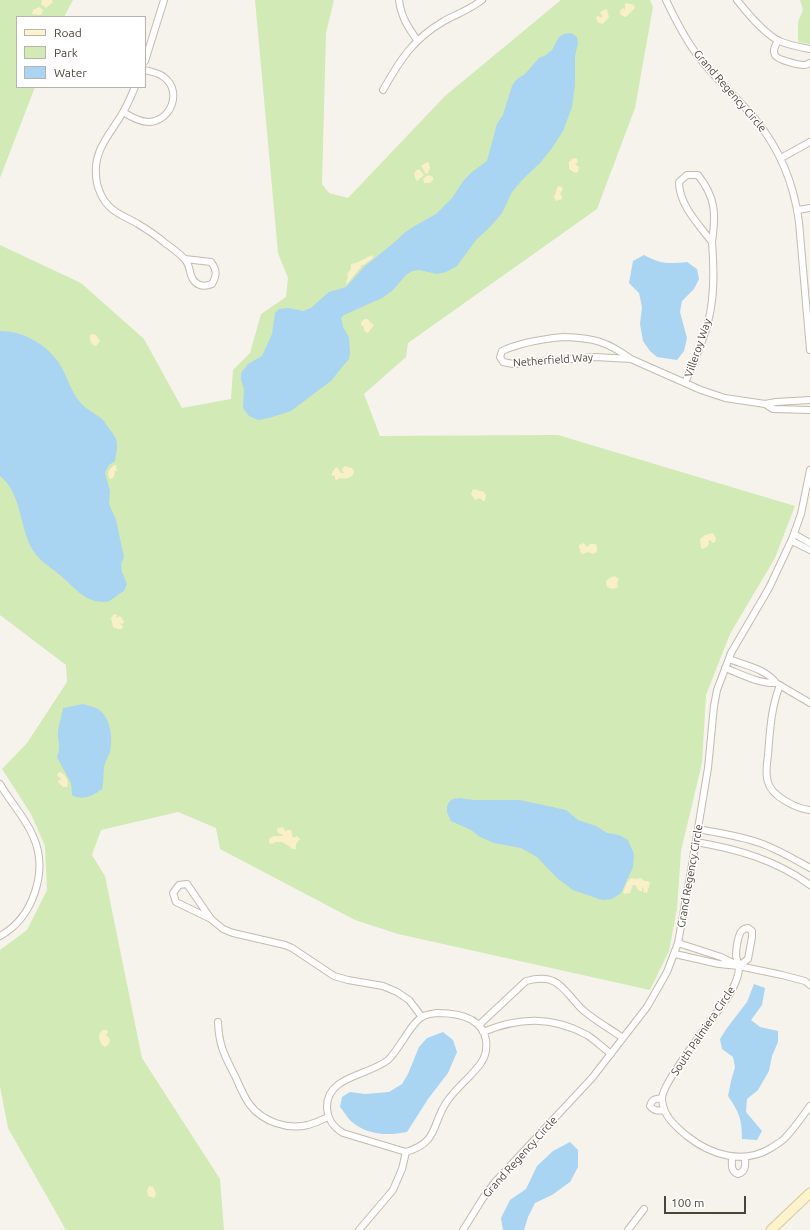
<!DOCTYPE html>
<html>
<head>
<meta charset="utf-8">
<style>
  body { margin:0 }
  #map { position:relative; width:810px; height:1230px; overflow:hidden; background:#f6f3ec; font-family:Ubuntu,sans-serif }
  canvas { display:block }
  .legend { position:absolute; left:16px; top:16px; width:130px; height:72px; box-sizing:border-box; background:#fff; border:1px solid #b7b4b0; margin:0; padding:5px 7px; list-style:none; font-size:12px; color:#4b4439 }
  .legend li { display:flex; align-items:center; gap:8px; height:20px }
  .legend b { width:20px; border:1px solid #b7b4b0 }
  .scale { position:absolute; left:664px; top:1196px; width:82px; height:18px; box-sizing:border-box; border:2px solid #4b4439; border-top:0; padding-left:5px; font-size:12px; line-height:14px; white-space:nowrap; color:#4b4439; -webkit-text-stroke:3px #fff; paint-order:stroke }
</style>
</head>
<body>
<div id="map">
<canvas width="810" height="1230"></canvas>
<ul class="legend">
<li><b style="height:5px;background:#fff3cd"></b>Road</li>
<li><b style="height:11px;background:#d2eab5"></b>Park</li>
<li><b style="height:11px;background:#a9d4f2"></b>Water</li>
</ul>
<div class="scale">100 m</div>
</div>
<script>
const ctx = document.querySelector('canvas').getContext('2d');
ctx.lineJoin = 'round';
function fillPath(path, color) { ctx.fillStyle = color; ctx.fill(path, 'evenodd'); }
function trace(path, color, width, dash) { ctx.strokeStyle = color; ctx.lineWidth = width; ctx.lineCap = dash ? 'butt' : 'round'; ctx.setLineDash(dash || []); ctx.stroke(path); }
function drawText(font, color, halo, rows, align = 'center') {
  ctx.font = font + ' Ubuntu,sans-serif'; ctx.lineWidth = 3; ctx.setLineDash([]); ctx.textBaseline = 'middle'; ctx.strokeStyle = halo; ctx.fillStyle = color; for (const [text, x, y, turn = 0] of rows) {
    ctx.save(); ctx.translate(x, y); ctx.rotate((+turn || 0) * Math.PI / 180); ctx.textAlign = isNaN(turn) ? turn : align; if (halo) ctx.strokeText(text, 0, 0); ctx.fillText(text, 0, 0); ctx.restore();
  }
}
const green = new Path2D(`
  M0,0h73l-9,17h-47v70h18l-35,91z
  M255,0h79l-8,33 -4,151 7,9 19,5 97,-102 116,-96h89l3,7 -18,101 -38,101 -189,134 -2,14 -42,37 16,42 178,-1 237,71 -20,52 -45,76 -24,61 -4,68 -21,88 -4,58 -8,42 -19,39 -252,-56 -43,-14 -135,-71 -4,-21 -38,-16 -77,18 -9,25 13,21 37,182 78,121 4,51h-158l-58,-102 -8,-42v-136l27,-20 20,-40 -2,-44 -14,-32 -29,-45 25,-26 40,-61 -1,-17 -66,-50v-370l81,38 63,56 38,69 49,-9 2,-29 17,-17 11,-39 25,-17 2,-19 -10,-25z
  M800,0h10v44l-12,-2v-20l5,-12z`);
const sand = new Path2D(`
  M42,0h10l1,2 -7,6 -5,-4z
  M627,3l7,2 1,3 -8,8 -2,1 -5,-3v-3l3,-3 2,2v-6z
  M39,7l4,3 -1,4 -2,1 -8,-1 1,-4z
  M606,9l1,1 2,7 -6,7c-4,-1 -6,-2 -7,-5l1,-3h1l4,2v-2l-2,-4z
  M575,158l2,1 1,2 -1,2 -2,1 4,3 -1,5 -3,1 -6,-4v-7l3,-3z
  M427,162l2,1 1,5 -2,5 -2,1 -5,-8z
  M418,169l2,1 4,5 -7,6 -1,-1c-2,-6 -3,-7 2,-11z
  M428,175l5,2v3l-3,3h-6l-1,-4z
  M558,186l4,1 1,2 -3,5 2,2v3l-6,2 -2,-4z
  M372,255l1,2 -1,2 -9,6h-2v2l-14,17 -1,-1 2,-6 -1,-3 4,-5v-5l5,-1z
  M365,319h2l7,6 -6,8c-4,-1 -4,-3 -4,-6l-3,-2v-3z
  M92,334l4,1 4,6 -4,5c-5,-1 -7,-7 -6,-11z
  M114,465h2l1,6h-3l1,3 -2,4 -3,1 -2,-4 1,-5z
  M345,466l7,2 2,3 -1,4c-5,4 -8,4 -13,3l-3,2 -2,-1v-3l-4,-1 4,-7 2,-1 4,6h3l-2,-3 1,-2z
  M473,489l11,3 2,3 -1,6h-2l-3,-3 -5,2 -4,-6z
  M713,533l3,5 -1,4 -2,1 -3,-3 -2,1 1,2 -1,3 -5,3 -2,-1 -1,-9 5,-4z
  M584,543l3,4 3,-3h6l1,3v4l-3,3 -6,-2 -5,2 -2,-1 -2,-6v-2z
  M614,576l4,2 1,2 -2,2 1,5 -5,2 -6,-2 -1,-5 2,-3z
  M114,614l3,1 -1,3 4,-2 4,5 -1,3 -4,-1 4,3 -1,3h-4l-5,-2 -2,-9z
  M60,772c5,2 10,9 7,15h-4l-5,-5 1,-2 3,-1 -5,-3 1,-3z
  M283,827l3,5 1,-2h4l2,8 4,-2 3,3 -4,5v5h-4c-2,-3 -7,-5 -10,-7h-7l-3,2 -3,-1v-4l4,-3h10v-1l-5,-2 -1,-3 1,-2z
  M632,878l4,1 5,-1 3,3h4l2,2 -3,10 -4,-1 1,-2 -2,-3v4c-4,1 -5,-4 -7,-6h-2l-3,8 -6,1 -1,-2c3,-5 3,-12 9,-14z
  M103,1030h4l1,2 -2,3 4,4 -1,5 -4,3 -3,-2c-3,-5 -5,-11 1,-15z
  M149,1186l4,1 3,6 -1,4 -2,1 -5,-2 -1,-5z`);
const water = new Path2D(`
  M571,33l6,4 1,6 -3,13v29l-3,22 -9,24 -11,17 -12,15 -18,17 -10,12 -10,21 -12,14 -14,13 -19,26 -11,6 -9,2 -18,-4 -7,1 -6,4 -14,16 -10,7 -38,17 -3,3 2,9 6,10 1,16 -1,6 -11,13 -6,8 -41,31 -22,7 -11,2 -9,-4 -6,-8 1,-19 -3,-9v-7l7,-9 14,-8 10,-22 3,-21 4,-4 9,-1 15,3 8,-3 18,-16 17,-5 18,-20 32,-26 8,-8 9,-6 23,-13 16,-16 12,-18 8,-8 15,-11 10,-37 6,-9 9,-29 4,-6 9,-6 14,-16 7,-3 6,-5 7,-13 5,-3z
  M644,255c16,9 25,9 43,7l10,7 2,10 -5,10 -12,12 -2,11 7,26 -3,13 -7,9 -20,-3 -7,-6 -7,-10 -3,-17 2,-17 -3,-14 -10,-10 4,-22z
  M0,331c23,0 46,13 59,32 8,12 11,27 20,38 7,9 16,12 24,19 2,1 3,5 5,7 2,3 5,6 7,10 4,7 1,17 0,24l-6,4 -4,8 5,18 -1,13 7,16 6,28 2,9 -3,7 1,8 5,12 -3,7c-6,3 -12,10 -18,11 -22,1 -31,-15 -46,-27 -11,-9 -24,-16 -30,-30 -10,-21 -10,-54 -30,-69z
  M83,704c4,1 11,3 15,5 13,9 15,29 12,43 -2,5 -5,10 -6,15 -1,8 0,15 -2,22 -9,7 -20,12 -30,6l-1,-12 -11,-20 -3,-6c5,-12 0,-16 1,-26 1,-8 4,-16 5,-23z
  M459,798l15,2h46l46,10 12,10 18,6 11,7 12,2 9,5 6,14 -1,13 -12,26 -9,6 -10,1 -29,-10 -16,-12 -20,-21 -16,-9 -27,-5 -14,-6 -9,-7 -20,-9 -4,-9v-5l2,-5 4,-3z
  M754,984l11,4 -3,17 -11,15 9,7 18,4v11l-6,14 -3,15 -11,19 -11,9 -1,13 16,19 -5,9 -15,-1c0,-20 -3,-27 -14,-43l3,-15 4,-14 -2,-10 -11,-8 -2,-10 7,-11 20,-26z
  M443,1032l10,8 4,12 -9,21 -20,26 -21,33c-19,4 -40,3 -55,-10 -5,-4 -8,-11 -12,-15l2,-10 8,-5 15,2 24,-2 13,-8 6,-10 11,-27 8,-9z
  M570,1142l8,8v17l-8,15 -18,13 -17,8 -7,14 -4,13h-21l-2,-12 9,-18 16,-11 11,-23 16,-15z`);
const street = new Path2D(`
  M399,0c2,17 9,27 18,40
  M666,0c9,19 19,39 32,56 17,23 39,41 57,63 25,30 39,66 44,103l11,128
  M737,0c11,14 24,30 40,40 10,5 22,7 33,9
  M778,40c-2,5 -6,10 -3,15 2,5 24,10 29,10 3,0 4,-1 6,-2
  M145,61l19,-61
  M135,87c-4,9 -8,19 -13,27 -12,20 -28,36 -26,60 0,12 6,27 16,35 7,6 18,10 26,15 10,6 19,12 27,19 7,5 16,11 21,18 4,5 3,9 5,14 3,10 12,13 21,9 5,-9 5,-14 -1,-22l-26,-3
  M383,90c17,-30 30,-51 61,-69 13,-7 27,-12 38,-21
  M123,112c8,5 17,10 26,10 22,-1 33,-30 16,-44 -5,-5 -13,-6 -20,-8
  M781,158l29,-16
  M687,175h11c18,23 18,39 14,67 -13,-17 -33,-37 -33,-60z
  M798,210l12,-2
  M563,337c31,1 43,4 68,22l-36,-2 -82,7 -10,-2 -3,-5 2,-6c19,-9 41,-12 61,-14z
  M631,359l70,31 24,8 40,6 11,-2 34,-2
  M685,383c8,-20 18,-40 23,-61 7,-26 6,-54 4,-80
  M765,404l8,5 37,1
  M794,534l16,9
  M792,541l18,9
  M729,659c15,6 37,10 47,24l34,20
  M725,668c16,6 34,16 51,15
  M780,685c-9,23 -10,45 -12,70 -1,8 -3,19 0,27 3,14 29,27 42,28
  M0,784c10,18 25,33 33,52 16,35 0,82 -33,100
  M698,829c21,4 42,7 62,14 17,6 34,16 50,25
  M696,842c41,7 80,18 114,43
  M211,919l-24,-35 -8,1 -6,8 3,9 35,17 12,10 10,4 52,12 7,3 42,28 14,4 35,6 14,6 12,8 13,17
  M678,943l43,14 18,9
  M675,954l44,10 20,2 43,9 23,6 5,4
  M739,966l9,-7 4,-22v-6l-4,-3c-1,0 -5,1 -5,2 -5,2 -7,20 -7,25 0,4 3,8 3,12 0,10 -5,19 -10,28 -12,19 -68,88 -67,104 1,17 13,27 25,37 24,19 56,29 84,12 4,-3 9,-5 13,-9 10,-10 18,-22 26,-33
  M437,1013c19,0 45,4 49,27 1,8 0,16 -5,23 -10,14 -23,23 -33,37 -17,23 -8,42 -42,52l-63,-19c-10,-6 -15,-13 -16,-25 -1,-32 41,-32 61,-48 12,-11 22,-36 34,-43 4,-3 10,-3 15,-4z
  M218,1022c1,25 7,34 18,56 4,9 8,19 14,27 13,17 38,25 58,20 7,-2 14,-5 20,-8
  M479,1025l47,-44c35,-9 37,11 58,30 12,10 26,18 39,27
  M483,1032c36,-15 69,-16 104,3 8,5 16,13 24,19
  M662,1098c-7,1 -10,1 -12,8 4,5 8,5 14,4
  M732,1157c0,7 -2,14 6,17 9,-3 7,-10 7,-17
  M359,1230l34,-40 9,-21 4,-17
  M463,1230l20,-32 12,-16 97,-104 55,-71 20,-35 11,-29 14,-78 16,-97 6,-62 3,-16 14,-37 38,-65 23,-49 9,-25 9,-44
  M628,1230l16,-21`);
const secondary = new Path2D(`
  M771,1230l39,-37`);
const streetNames = [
  ["Grand Regency Circle",730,91,49],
  ["Villeroy Way",698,348,-71],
  ["Netherfield Way",553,360,-4],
  ["Grand Regency Circle",690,876,-80],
  ["South Palmiera Circle",703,1031,-56],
  ["Grand Regency Circle",520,1157,-48]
];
fillPath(green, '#d2eab5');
fillPath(sand, '#f9efc9');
fillPath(water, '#a9d4f2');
trace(street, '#c2bbae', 8);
trace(secondary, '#d6c79b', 11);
trace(street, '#fff', 6);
trace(secondary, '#fff3cd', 9);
drawText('11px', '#4b4439', '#fff', streetNames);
</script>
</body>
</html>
